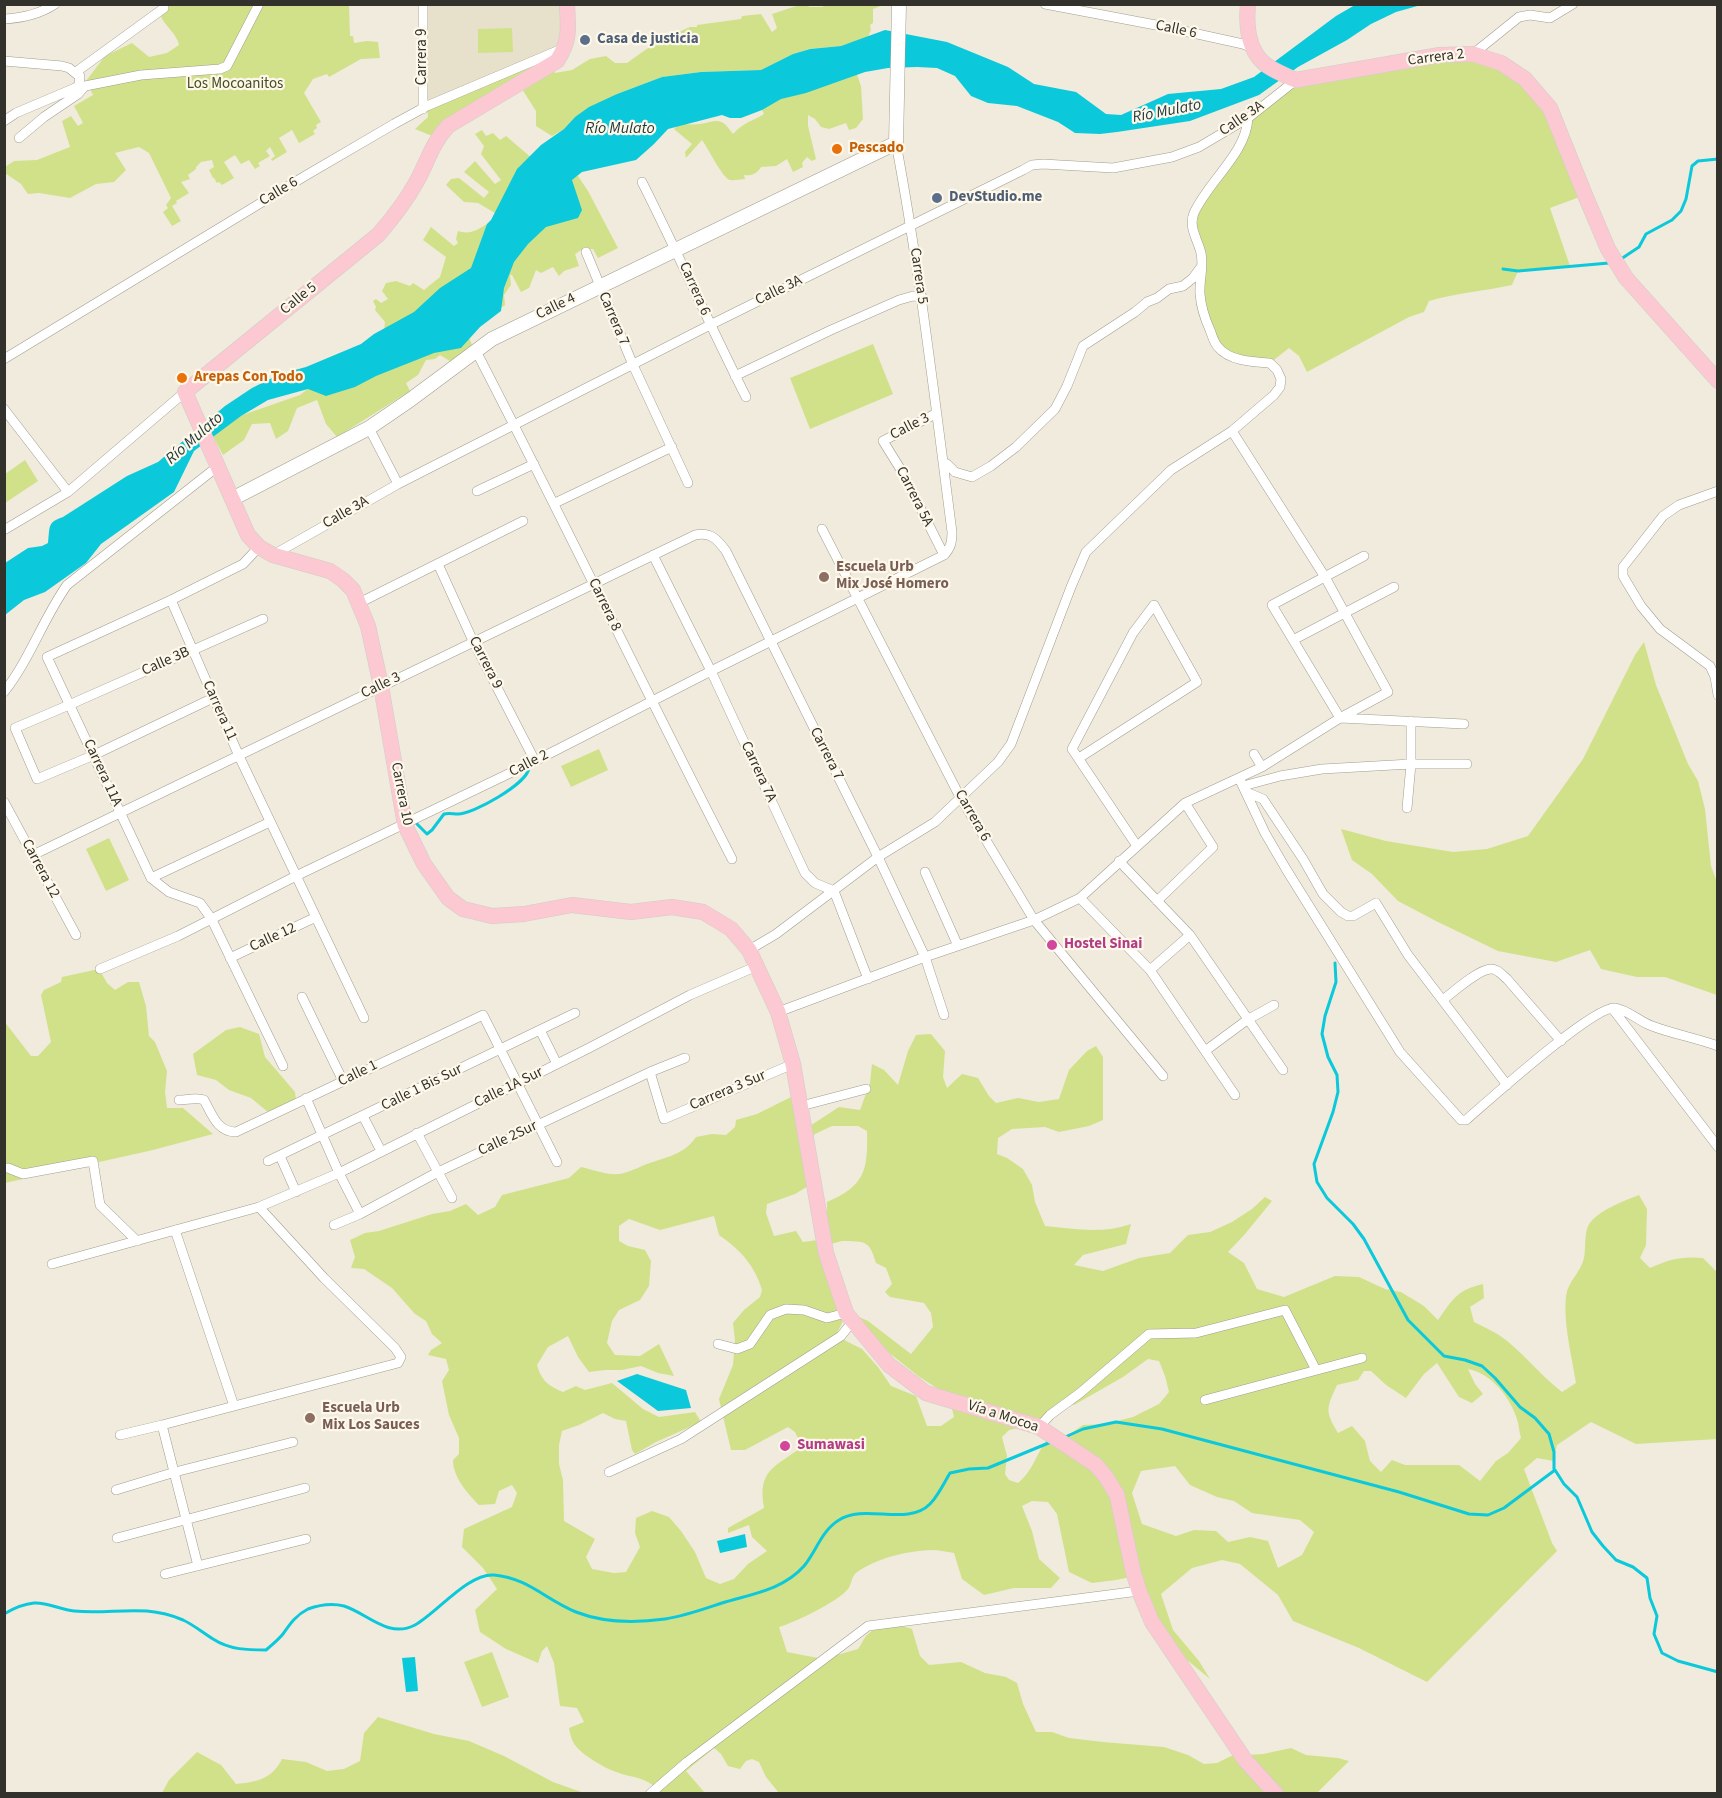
<!DOCTYPE html>
<html>
<head>
<meta charset="utf-8">
<style>
  body { margin:0 }
  #map { position:relative; width:1722px; height:1798px; overflow:hidden; background:#f0ebdc; font-family:"Source Sans 3",sans-serif }
  canvas { display:block }
  .frame { position:absolute; inset:0; border:6px solid #33312b; pointer-events:none }
</style>
</head>
<body>
<div id="map">
<canvas width="1722" height="1798"></canvas>
<div class="frame"></div>
</div>
<script>
const ctx = document.querySelector('canvas').getContext('2d');
ctx.lineJoin = 'round';
function fillPath(path, color) { ctx.fillStyle = color; ctx.fill(path, 'evenodd'); }
function trace(path, color, width, dash) { ctx.strokeStyle = color; ctx.lineWidth = width; ctx.lineCap = dash ? 'butt' : 'round'; ctx.setLineDash(dash || []); ctx.stroke(path); }
function drawText(font, color, halo, rows, align = 'center') {
  ctx.font = font + ' "Source Sans 3",sans-serif'; ctx.lineWidth = 4.5; ctx.setLineDash([]); ctx.textBaseline = 'middle'; ctx.strokeStyle = halo; ctx.fillStyle = color; for (const [text, x, y, turn = 0] of rows) {
    ctx.save(); ctx.translate(x, y); ctx.rotate((+turn || 0) * Math.PI / 180); ctx.textAlign = isNaN(turn) ? turn : align; if (halo) ctx.strokeText(text, 0, 0); ctx.fillText(text, 0, 0); ctx.restore();
  }
}
const built = new Path2D(`
  M423,5h144l-1,42 -138,59z`);
const green = new Path2D(`
  M824,4l59,1 -10,4v14l-3,2 1,5 -3,7 -27,9 -32,3 -16,5 -32,16 -60,2 -39,5 -45,17 -42,23 -11,12 -12,7 -16,-10v-15l-14,-22 31,-21 2,5 17,-3 18,-11 16,-3 9,7h12l31,-22 32,-14h7v-2l44,-6 1,-3 19,-2 11,18 5,-4 -5,-14c13,-4 23,-9 36,-9l1,2h14z
  M169,5h180l1,31h3l1,7 13,-2 11,1 2,16 -19,1 -32,18 -2,-3 -14,5 -9,14 17,29 -5,3 1,3 -4,3 2,3 -16,9 -7,-13 -13,8 8,14 -15,9 -1,-2 4,-3 -5,-9 -4,4 4,5 -12,7 2,3 -5,3 -6,-9 -8,4 -6,-9 -11,7 10,16 -12,7 -3,-3 -2,1 -3,-5h-1l-4,-8 5,-3 -2,-7 -11,2 -5,5v2l-8,6 2,4 -9,3 8,11 -13,8 1,2 -5,3 9,15 -9,5 -9,-14 5,-4 -2,-3 5,-7 -22,-45 -10,-6 -24,6 11,17 -12,12 -18,2 -26,14 -31,-5 -11,1 -7,-10 -16,-11v-6l9,-6 23,-1 33,-13 -8,-26 9,-5 7,10 5,-3 -9,-17 19,-11 -7,-14 19,-25 27,-13 17,14 18,-4 12,-8c-2,-11 -13,-18 -18,-28z
  M512,28l1,24 -35,1v-24z
  M566,47l-129,91 -22,-9 13,-12 -1,-11z
  M1440,55l61,8 49,45 35,87 -35,13 20,58 -52,5 -6,14c-27,6 -56,8 -83,16l-5,11 -15,5 -102,55 -8,-16 -10,-8 -19,15 -20,-1 -32,-15 -15,-38 -1,-44 -9,-49 49,-73 6,-25 48,-38z
  M854,66l7,20 2,33 -7,9 -7,2 -3,-7 -17,6 -8,-2 -6,-8 -7,-4v11l8,33 -4,2 -5,-4 -5,6 1,4 -10,5 -6,-13 -11,7 -15,1c-4,7 -10,9 -17,8l1,4c-5,0 -11,2 -15,1 -7,-1 -22,-32 -28,-40l-16,18 -1,-6 7,-8 -18,-15 5,-5c7,0 14,1 21,0 19,-4 21,-7 33,10 11,-12 18,-12 31,-20l-5,-10z
  M482,130l4,6 7,-3 7,7 6,-4 34,29 -40,51 -22,-13 -14,-1 -18,-17 5,-6 8,-1 25,20 5,-6 -25,-20 11,-11 20,23 6,-4 -20,-26 3,-8 -9,-12z
  M576,173l12,18 30,57 -20,10 -5,-9h-10l-8,5 4,12 -15,5 -5,5 -6,-9 -12,6 -5,-3 -7,18 -8,4 -9,-17h-2l1,10 -7,10 1,10 -39,26 7,16 -20,16 -13,-8 -5,4 -9,1 -8,15 -12,8 4,8 -73,46 -11,-13 -9,-24 -20,8 -9,23 -12,8 -6,-16 -18,1 -8,16 -21,15 -15,-28 92,-32 32,-25 84,-30z
  M487,224l6,8 -28,72 -81,27 1,-9 -10,-12 1,-3 -3,-6 3,-2 5,4 7,-4 -6,-8 4,-8 10,-2 14,5 3,-3 11,7 16,-13 6,-20 -23,-17 8,-13 23,19 4,-3 -2,-4 2,-8c12,4 19,-1 29,-7z
  M873,344l20,50 -83,35 -20,-51z
  M25,460l13,21 -33,22v-29z
  M1644,642l12,43 32,79 10,17 7,28 6,57 6,16v113l-52,-18h-28l-36,-8 -11,-19 -34,12 -58,-11 -62,-30 -38,-20 -26,-27 -20,-14 -11,-31 45,12 67,11 34,-3 41,-13 55,-77 52,-104z
  M599,749l9,21 -37,17 -10,-21z
  M109,838l20,42 -23,11 -20,-42z
  M99,969l8,14 8,7 13,-8h11l7,24 3,30 6,6 12,29 -2,21 2,16h16l30,26 -60,16 -148,33 -1,-162 27,35h7l13,-14 -10,-47 3,-5 17,-8 1,-5z
  M240,1027l19,7 6,23 30,35 1,8 -28,12 -17,-14 -22,-8 -13,-10 -19,-5 -4,-21 33,-24z
  M931,1034l14,17 -2,26 4,11 15,-14 16,4 11,18 7,7 22,-5 21,4 20,-3 10,-29 18,-19 9,-5 7,11v63l-14,6 -30,6 -14,-5 -33,2 -14,9 -1,16 10,4 16,11 9,16 3,17 10,24c29,3 58,8 86,-2l-5,20 -43,11 -9,10 29,6 36,-13 31,-5 18,-18 22,-3 22,-10 20,-13 13,-12 7,4 -27,33 -17,18 16,11 13,26 27,8 51,-21 24,1 26,12 16,3 23,14 14,14c15,-21 19,-30 45,-36l1,14 -14,9 4,15c8,4 17,8 25,13 23,16 41,40 63,57l14,-9c-4,-26 -13,-60 -10,-87 2,-15 15,-24 18,-38 2,-10 0,-22 4,-32 8,-15 36,-25 51,-31l8,14 -1,36 -6,13 10,10c20,-9 31,-12 53,-10l14,14v167l-81,5 -45,-22 -34,23 -4,16 -16,-3 -13,11 28,74 5,8 -130,131 -68,-34 -66,-27 -15,-26 -38,-31 -18,-4 -30,8 -31,26 12,36 26,31 11,18 -30,-25 -31,-49 -9,-30 -24,5 -24,3 -23,-11 -12,-58 -9,-12 -16,-1 -10,5 10,25 7,28 21,19 -9,10h-37l-30,7 -22,-16 -8,-26c-7,-1 -15,-3 -23,-3 -24,1 -55,8 -75,23 -5,4 -4,11 -8,16 -9,12 -54,34 -69,38l8,25 36,7 35,-10c3,-4 5,-9 8,-13 11,-12 32,-12 46,-7l8,27 9,9 32,-3 24,11 21,4 11,6 6,21 13,28h16l17,6 34,4 61,5 24,8 16,9 13,-1 14,-7 32,-2 28,-6 15,7 32,3 11,3 -32,32h-538l-13,-16 -7,-15 -7,-3 -6,2 -6,8 -12,-3 -7,-12 -7,-6 -28,23 19,22h-46c-8,-15 -25,-15 -40,-20 -13,-4 -40,-19 -46,-31 -2,-4 -3,-9 -4,-14l15,-6 -7,-14 -17,-2 -6,-43 -7,-17 -5,5 -4,12 -32,-14 -26,-17 -5,-22 22,-21 -14,-21 -21,-21 2,-18 48,-22 5,-14 -5,-8 -13,6 -4,13 -16,1c-12,-12 -26,-28 -26,-45l6,-6v-16l-10,-23 -7,-34 7,-11 -3,-11 -18,-4 3,-5 11,-7 -10,-9 -6,-13 -11,-7 -23,-26 -28,-19 -13,-1 4,-11 -5,-17 15,-7 14,-2 53,-17 18,-3 16,-7 12,11 17,-8 7,-12 67,-17 12,-11c13,3 25,8 38,7 8,-1 16,-5 23,-8 19,-8 42,-10 54,-29l16,-3 14,1 9,-8 1,-7 21,-6 36,-18 6,37 40,-26 21,3 10,-27 2,-19 12,6 14,15 10,-34 8,-16zM832,1126h26l9,5c1,39 -2,55 -40,71v15l3,14 -12,9 -15,2 -7,-11 -22,5 -8,-23 1,-9 28,-10 15,-9 -6,-38 11,-13zM714,1216l5,19c21,14 36,31 43,55l-2,7 -16,13 -11,13 2,17 -2,25 -14,34 12,51h14l43,-23 7,5 7,15c-27,20 -45,23 -38,61l-36,20v5l21,-8 3,12 15,14 -19,13 -14,15 -14,5 -14,-6 -11,-26 -14,-21 -12,-14 -17,-6 -16,7 -1,15 5,14 -14,25 -12,1 -22,-4 -6,-12 9,-18 -31,-18 -1,-41 -4,-16v-19l3,-14 17,-6 24,-12 12,6 11,2 6,29 3,4 21,-12 45,-20 -6,-10 -36,5 -16,-8 -31,-26 -27,7 -9,-4 -13,6c-15,-6 -22,-12 -26,-27l11,-18 20,-11 10,21 11,15 16,-2h17l19,-4 17,7 16,3 -15,-32 -19,12 -25,-1 -8,-12 5,-22 7,-11 21,-10 9,-14 2,-25 -6,-11 -17,-4 -9,-5v-15l10,-7 31,11zM842,1241c23,1 27,-2 34,22l10,5 6,16 -7,8 5,5 34,6 7,10 2,14 -22,27 -43,-33 -11,-5 21,28 40,32 31,20 5,21 -13,9h-14l-11,-30 -25,-10 -13,-19 -16,-18 -16,-8 -9,-8 6,-12 -1,-20 -12,-13 -10,-41zM1148,1359l11,2 6,15 4,16 -10,12 -26,13 -28,7 -22,1 -16,11 -21,5c-10,14 -14,31 -28,42l-9,-3 -4,-6 2,-18 -5,-19 7,-7c22,-4 37,-14 55,-27l10,2 49,-28zM1437,1363l22,34 13,6 11,-9 -8,-10 -7,-15c23,4 42,28 49,50 2,6 2,12 4,19l-13,15 -12,8 -16,20 -21,-16h-54l-13,-5 -11,12 -11,-11 -5,-20 -13,-15 -14,7c-13,-22 -12,-24 -1,-48l21,-5 6,-9h7l15,14 20,13 18,-24zM1175,1466l15,19 27,12 17,4 18,12 48,7 14,12 -12,23 -24,13 -10,-27 -18,-4 -22,5 -12,-11 -22,-1 -18,6 -34,-12 -10,-31 9,-22z
  M492,1652l17,45 -27,10 -18,-45z
  M378,1717l56,17 35,7 35,15 49,26 31,11h-422l7,-13 28,-28 24,13 15,19c21,-2 36,-5 46,-25l24,3 21,9 17,-2 16,-8 4,-28z`);
const water = new Path2D(`
  M1355,5h66l-25,7 -25,12 -24,16 -49,27 -39,28 -69,26 -73,11 -17,2 -25,-1 -17,-11 -41,-16 -29,-3 -17,-7 -16,-20 -18,-8 -20,-1 -29,1 -23,4 -59,21 -25,6 -19,11 -21,8h-11l-8,-3 -54,14 -14,15 -18,16 -54,12 -10,8 10,30 -4,8 -32,9 -18,17 -14,18 -10,26 -3,23 -21,16 -19,21 -27,5 -58,23 -21,11 -29,9 -18,-7 -40,11 -27,16 -47,35 -20,41 -73,52 -15,19 -41,29 -21,8 -19,15v-52l23,-15 14,-2 6,-3c2,-16 -1,-21 15,-26l64,-41 31,-14 67,-56 27,-18 28,-14 26,-7 55,-23 13,-10 40,-22 26,-24 31,-20 16,-44 4,-4 26,-51 24,-24 23,-16 11,-12 14,-10 28,-13 45,-17 39,-5 60,-2 32,-16 17,-5 31,-3 44,-16 62,12 61,25 26,17 42,8 30,22 15,1 47,-21 53,-5 33,-12 82,-61z
  M637,1374l49,16 5,18 -33,3 -41,-30z
  M745,1534l2,13 -27,6 -3,-12z
  M415,1657l3,34 -12,1 -4,-34z`);
const stream = new Path2D(`
  M1621,259l18,-12 7,-13 26,-14 9,-9 5,-12 6,-33 6,-5 20,-2
  M1503,269l15,2 91,-8
  M417,824l10,10 5,-4 12,-16c5,-1 9,0 14,0 15,0 69,-30 71,-46
  M1335,963l1,19 -11,34 -3,18 6,23 9,18 1,17 -5,20 -19,52 3,18 10,16 26,26 11,15 44,81 36,36 21,4 17,6 13,12 25,29 15,11 14,16 5,18v17
  M1063,1438l20,-9 33,-7 46,7 237,63 70,22 19,1 16,-7 51,-38 9,14 13,13 15,35 11,14 13,14 17,7 14,11 3,20 7,18 -3,18 8,19 16,8 40,11
  M4,1614c10,-6 19,-10 30,-11 13,-1 27,7 40,8 39,4 69,-8 109,9 11,5 20,13 30,19 17,11 35,11 53,11 6,-5 12,-10 17,-16 7,-10 13,-19 25,-25 11,-4 24,-6 36,-3 23,7 44,33 71,19 22,-12 53,-52 79,-50 34,3 52,25 82,37 28,11 60,11 89,7 20,-3 39,-10 57,-16 29,-9 61,-13 82,-37 12,-14 17,-35 35,-46 26,-17 68,7 91,-16 8,-8 14,-21 20,-31l19,-4 19,-1 63,-26`);
const street = new Path2D(`
  M423,4v105
  M1045,4l116,22 82,18 10,4
  M4,19c18,-1 36,-5 51,-15
  M1473,54l46,-37 11,-2 20,3 23,-14
  M4,61l58,5 7,2 10,8
  M76,72l88,-64
  M4,121l12,-8 59,-25 4,-3 1,-9
  M19,138l25,-21 34,-23 7,-8 56,-11 79,-6 7,-3 32,-62
  M642,182c36,71 68,144 104,215
  M586,252l47,113 55,118
  M476,351c87,168 169,339 256,508
  M4,359l301,-183 89,-52 33,-18 137,-58
  M735,376l96,-46 68,-30 14,-4 9,1
  M4,409l64,83
  M937,413l-54,28 18,29 43,85
  M369,428l29,56
  M943,462l4,2 8,8 17,5 19,-11 25,-19 39,-38 12,-23 16,-40 52,-34 12,-10 10,-4 12,-9 14,-3 10,-8 8,-11
  M477,491l57,-27
  M1718,491l-39,14 -16,11 -40,51v9l18,30 19,23 50,37 5,11 3,18
  M555,503l117,-56
  M822,529l138,268 74,123 129,156
  M4,530l64,-38 117,-100
  M259,547l-16,17 -72,36 -124,57 104,221 18,14 31,11 11,15 72,148
  M273,555l125,-71 312,-159 313,-155 9,-5 11,-1 70,4 59,-11 27,-10 49,-29 48,-38
  M653,555l58,116 94,202 10,10 19,8 34,88
  M1364,556l-92,49 68,113 124,6
  M438,564l35,77 62,120
  M171,600l68,156 125,262
  M359,603l164,-82
  M1293,640l101,-53
  M4,692c26,-33 39,-73 63,-107l150,-118
  M213,698l-119,57 -57,24 -22,-51 54,-23 194,-86
  M1254,754l8,13
  M1079,758l118,-76 -43,-77 -21,28 -61,116 65,97
  M1239,778l26,55 21,36 114,183 61,68h5c22,-19 127,-114 149,-112 13,2 25,14 37,18 21,8 44,12 66,20
  M1243,786l37,-10 42,-7 89,-5h56
  M1246,792l17,7 40,60 20,35 18,18 7,4h5l23,-13 32,52 99,130
  M4,802l72,133
  M1407,808l4,-44v-43
  M33,855l662,-320c16,-3 22,4 31,16l152,306 47,100 19,58
  M1119,861l71,74 93,135
  M925,872l33,74
  M151,878l119,-56
  M1080,898l70,72 85,125
  M1157,901l56,-54 -28,-44
  M749,950l27,-16 102,-77 57,-35 63,-60 13,-18 60,-157 15,-35 85,-82 61,-39 42,-36 6,-8 1,-8 -4,-9 -7,-7c-17,-1 -41,-2 -52,-16 -4,-4 -6,-12 -8,-17 -5,-11 -9,-23 -10,-36 -1,-13 4,-27 1,-41 -3,-13 -13,-26 -7,-40 15,-33 52,-59 54,-95
  M230,958l86,-41
  M100,969l78,-33 118,-60 239,-115 176,-90 233,-116c7,-7 8,-14 8,-23 -17,-130 -32,-260 -56,-389
  M1150,970l40,-35
  M302,997l41,84
  M1443,1000c10,-8 36,-31 48,-31 7,0 11,6 16,10l54,62
  M1612,1008l106,139
  M778,1012l147,-55 109,-37 46,-22 105,-95 77,-36 78,-49 48,-26 -63,-115 -93,-146
  M540,1030l17,34
  M1205,1051l42,-31 27,-15
  M650,1072l14,47 129,-55
  M306,1098l33,75 21,41
  M179,1100c8,0 18,-3 25,0 8,14 13,32 32,32l247,-117 74,147
  M801,1106l65,-17
  M363,1116l18,35
  M417,1133l35,65
  M280,1156l16,36
  M268,1161l307,-148
  M8,1168l15,6 70,-13 7,44 37,36
  M334,1225l26,-11 78,-42 212,-100 35,-14
  M175,1230l59,176
  M52,1264l207,-57 80,-34 250,-125 101,-53 67,-29
  M718,1344l19,5 13,-5 20,-29 16,-6 18,1 23,8 19,-5
  M1205,1400l157,-42
  M162,1425l36,141
  M1039,1427l11,-12 30,-22 69,-59 47,-1 89,-23 31,60
  M120,1435l42,-10 236,-62 3,-6 -6,-9 -71,-70 -65,-71
  M609,1472l72,-33 160,-103 12,-15
  M116,1490l59,-18 118,-30
  M117,1538l188,-50
  M165,1574l141,-35
  M650,1794l37,-32 181,-136 271,-35`);
const secondary = new Path2D(`
  M232,499l137,-71 41,-28 82,-61 404,-196 3,-139`);
const primary = new Path2D(`
  M567,4c1,25 4,35 -10,57l-109,65c-16,17 -20,35 -31,55 -11,20 -24,37 -39,54l-193,157 63,143 11,12 14,8 57,16 13,9 10,10 15,36 13,60 24,139 19,39 24,34 15,11 29,7 32,-2 48,-9 59,7 41,-5 31,5 28,17 18,21 29,62 15,52 33,189 20,60 43,52 37,28 113,34 57,38 10,12 11,18 16,76 6,20 13,31 93,138 31,34
  M1248,4c-2,21 0,46 17,60 7,6 18,10 26,14l5,2 144,-25 33,-1 28,9 24,16 25,29 35,87 23,54 18,29 92,103`);
const markers = [
  [585,40,6,"#5c6f8a"],
  [837,149,6,"#e8710a"],
  [937,198,6,"#5c6f8a"],
  [182,378,6,"#e8710a"],
  [824,577,6,"#8d6e63"],
  [1052,945,6,"#d1479c"],
  [310,1418,6,"#8d6e63"],
  [785,1446,6,"#d1479c"]
];
const streetNames = [
  ["Calle 6",1176,30,12],
  ["Carrera 9",423,57,-90],
  ["Carrera 2",1436,58,-7],
  ["Calle 3A",1242,119,-34],
  ["Calle 6",279,192,-31],
  ["Carrera 5",918,276,82],
  ["Carrera 6",694,289,66],
  ["Calle 3A",779,291,-26],
  ["Calle 5",299,299,-39],
  ["Calle 4",556,307,-26],
  ["Carrera 7",613,319,67],
  ["Calle 3",910,427,-27],
  ["Carrera 5A",914,497,63],
  ["Calle 3A",346,513,-30],
  ["Carrera 8",604,605,64],
  ["Calle 3B",166,662,-24],
  ["Carrera 9",485,663,63],
  ["Calle 3",381,686,-26],
  ["Carrera 11",219,711,66],
  ["Carrera 7",826,754,63],
  ["Calle 2",529,764,-27],
  ["Carrera 7A",758,772,65],
  ["Carrera 11A",102,773,65],
  ["Carrera 10",401,794,79],
  ["Carrera 6",972,816,60],
  ["Carrera 12",40,869,62],
  ["Calle 12",273,938,-25],
  ["Calle 1",358,1074,-26],
  ["Calle 1 Bis Sur",422,1088,-26],
  ["Calle 1A Sur",509,1088,-26],
  ["Carrera 3 Sur",728,1091,-23],
  ["Calle 2Sur",508,1139,-25],
  ["Vía a Mocoa",1003,1417,18]
];
const serviceNames = [
  ["Casa de justicia",597,40],
  ["DevStudio.me",949,198]
];
const parkNames = [
  ["Los Mocoanitos",235,85]
];
const foodNames = [
  ["Pescado",849,149],
  ["Arepas Con Todo",194,378]
];
const educationNames = [
  ["Escuela Urb",836,568],
  ["Mix José Homero",836,585],
  ["Escuela Urb",322,1409],
  ["Mix Los Sauces",322,1426]
];
const hotelNames = [
  ["Hostel Sinai",1064,945],
  ["Sumawasi",797,1446]
];
const waterNames = [
  ["Río Mulato",1167,112,-11],
  ["Río Mulato",620,129],
  ["Río Mulato",195,439,-41]
];
fillPath(built, '#e7e0cb');
fillPath(green, '#d1e18a');
fillPath(water, '#0bc9da');
trace(stream, '#0bc9da', 3);
trace(street, '#a19d8f', 10);
trace(secondary, '#a19d8f', 15);
trace(primary, '#cececc', 16);
trace(street, '#fff', 9);
trace(secondary, '#fff', 14);
trace(primary, '#fcc8d1', 15);
for (const [x, y, r, color] of markers) { const dot = new Path2D(); dot.arc(x, y, r, 0, 2 * Math.PI); ctx.fillStyle = color; ctx.fill(dot); trace(dot, '#fdf8e9', 2); }
drawText('15px', '#33312b', '#fdf8e9', streetNames);
drawText('bold 15px', '#4e5e75', '#fdf8e9', serviceNames, 'left');
drawText('15px', '#464d23', '#fdf8e9', parkNames);
drawText('bold 15px', '#c56008', '#fdf8e9', foodNames, 'left');
drawText('bold 15px', '#785e54', '#fdf8e9', educationNames, 'left');
drawText('bold 15px', '#b23c85', '#fdf8e9', hotelNames, 'left');
drawText('italic 16px', '#1f383c', '#fdf8e9', waterNames);
</script>
</body>
</html>
